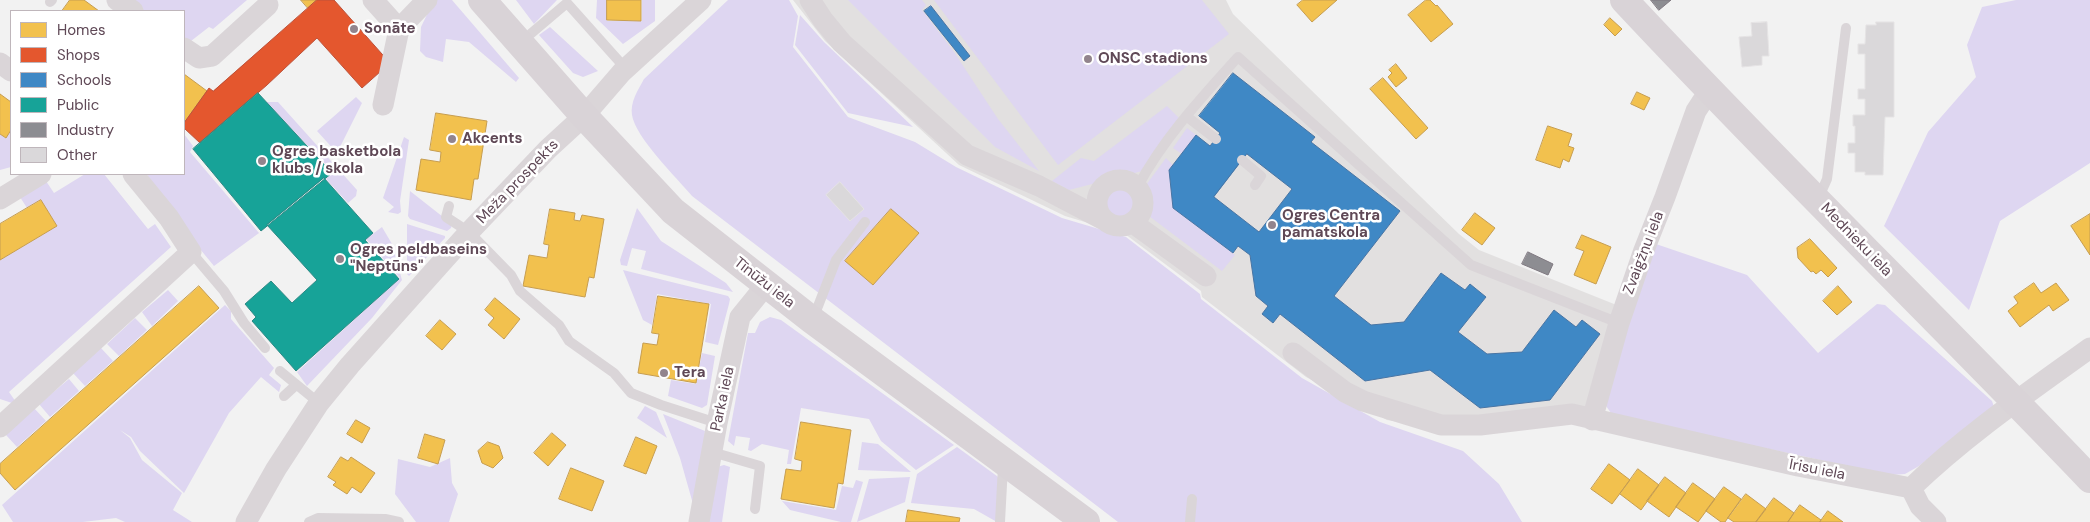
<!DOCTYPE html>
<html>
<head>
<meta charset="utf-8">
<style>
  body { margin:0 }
  #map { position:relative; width:2090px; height:522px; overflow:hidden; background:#f2f2f2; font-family:"DM Sans",sans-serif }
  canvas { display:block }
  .legend { position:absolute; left:10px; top:10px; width:175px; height:165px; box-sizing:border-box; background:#fff; border:1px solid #bfb6bb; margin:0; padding:6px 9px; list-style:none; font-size:15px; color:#5f4856 }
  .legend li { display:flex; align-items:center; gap:10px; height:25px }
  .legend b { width:25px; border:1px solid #bfb6bb }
</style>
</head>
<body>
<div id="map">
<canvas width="2090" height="522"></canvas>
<ul class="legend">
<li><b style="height:14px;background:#f2c14e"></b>Homes</li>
<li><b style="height:14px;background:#e4572e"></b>Shops</li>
<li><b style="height:14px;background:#3f88c5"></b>Schools</li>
<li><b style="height:14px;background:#17a398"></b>Public</li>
<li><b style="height:14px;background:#8d8d92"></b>Industry</li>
<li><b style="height:14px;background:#dad8da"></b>Other</li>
</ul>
</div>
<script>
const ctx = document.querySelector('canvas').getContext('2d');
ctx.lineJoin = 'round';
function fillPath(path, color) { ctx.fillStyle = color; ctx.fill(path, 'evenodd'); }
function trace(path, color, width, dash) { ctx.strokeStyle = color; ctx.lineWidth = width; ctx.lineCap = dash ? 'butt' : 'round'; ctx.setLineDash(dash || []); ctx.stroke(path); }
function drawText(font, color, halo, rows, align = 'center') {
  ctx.font = font + ' "DM Sans",sans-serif'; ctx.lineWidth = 5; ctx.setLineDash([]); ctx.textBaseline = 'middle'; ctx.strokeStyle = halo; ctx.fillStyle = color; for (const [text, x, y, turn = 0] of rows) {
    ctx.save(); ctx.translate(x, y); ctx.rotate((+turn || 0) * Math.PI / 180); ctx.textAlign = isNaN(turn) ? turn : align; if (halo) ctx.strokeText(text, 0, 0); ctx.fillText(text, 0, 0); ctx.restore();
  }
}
const education = new Path2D(`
  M793,0h433l7,14 226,220 20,16 145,58 -28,105 -119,21 -90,-14 -81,-43 -104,-80 -1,-6 -76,-57 -60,-18 -106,-51 -134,-124z`);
const green = new Path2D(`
  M129,0h118l-34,29 -4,-2 -18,14 -7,1v-31h-40z
  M436,0h16l67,78 -3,4 -47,-40 -23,-3 -3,23 -17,-5 -6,-6 1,-24 12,-25z
  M516,0h41l-23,24z
  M597,0h10v21h35v-21h13v21l-32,23 -27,-26z
  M728,0h61l9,16 -5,31 55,70 67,25 41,25 106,51 64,19 74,57 1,5 101,79 78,44 83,29 36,33 23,38h-404l-426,-326c-15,-18 -57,-59 -60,-81 -2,-13 6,-25 12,-36z
  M848,0h74l4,5 -4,5 32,42 44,67 41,52 -44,-24z
  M934,0h268l27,34 -171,131z
  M2016,0h74v163l-90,58 -31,89 -85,-84 44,-94 48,-55 -9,-32 15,-38z
  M800,15l24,27 89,85 -65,-14 -53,-68z
  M550,27l48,44 -15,6 -10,-4 -34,-38z
  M356,97l6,6 -25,50 -20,-22z
  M266,102h12l79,88 -1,6 -8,7 -22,-24 7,-7z
  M1167,106l12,12 -37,53 -73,19 -17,-9 29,-23 13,3z
  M1187,128l9,7 -14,19 -9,-6z
  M11,130v37l-11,3v-36l6,4z
  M184,134l9,12 -3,6 69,81 -45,33 -66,-80v-12h36z
  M404,137l5,3 -9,61 1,11 -3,2 -10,-2 6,-5 -11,-9z
  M1166,158l7,7 -4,6 4,37 62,47 -13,16 -73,-55 -3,-31z
  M85,174h19l44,55 7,-5 16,23 -162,145 9,13 -18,-6v-139l57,-34 -16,-26 -14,8 -7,-11 26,-16 8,12z
  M1105 204a16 16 0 1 1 32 0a16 16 0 1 1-32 0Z
  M410,191l42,33 -1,4 -4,3 -37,-12 -2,-3z
  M637,208l24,33 65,42 7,9 -92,-23 5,-18 -14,-3 -5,18 -6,-1 -1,-5z
  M407,224l38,12v2l-36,38 -2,-2z
  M382,227l10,17 10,36 -30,38 -65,68 -10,-14 103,-94 -34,-39z
  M1653,243l94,32 71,78 59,-49 8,1 107,96 2,6 -75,59 -14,8 -14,1 -278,-59 -9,-13z
  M623,270l105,26 2,3 -1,5 -11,41 -13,-3 6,-38 -54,-10 -5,31 -9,-5z
  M168,290l10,11 -26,25 -10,-14z
  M225,305l6,6v8l43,49 -5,7 12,10 -2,7 -18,-15 -32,36 -45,80 -44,-42 -9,-14 -11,-7 10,8 12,22 40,33 -9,17 19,12h-67l-9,-4 -33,4h-70l-11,-17z
  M770,317l11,3 173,125 -38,25 -35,-29 -12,-22 -68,-11 -10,56h-4l2,-14 -27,-6 -11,7 -3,-1 2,-12 -14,-2 -2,10 -6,-5 20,-108h7l5,-11z
  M135,318l12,12 -28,26 -12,-12z
  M101,348l12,13 -28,25 -12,-13z
  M702,353l13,3 -8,49 -5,3 -34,-12 3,-16 25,4z
  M69,379l10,12 -29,26 -11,-13z
  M645,406l11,6 11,26 -30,-20z
  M34,408l12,13 -29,26 -11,-12z
  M663,414l42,17 -10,80 -15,-53z
  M862,442l16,2 33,28 -53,-2z
  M957,447l44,32 -4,43 -23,-13 -63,-6 6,-29z
  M450,458l2,25 6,11 -9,28h-33l-21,-28 3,-35 32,8z
  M724,465l6,2 -8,55h-15l10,-55z
  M910,477l-5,25 -48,20 12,-43z
  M856,480l7,2 -12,40h-10l-51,-12 -8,-9 54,9 6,-24 11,2z`);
const homes = new Path2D(`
  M70,0h14l15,11h-37z
  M301,0h16l-9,8z
  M607,0h34v21l-34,-1z
  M1303,0h34l-25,22 -15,-17z
  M1426,0h4l6,6 1,-1 16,19 -22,18 -23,-27z
  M1610,18l12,11 -7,7 -11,-11z
  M1396,64l11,14 -11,9 -8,-10 4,-4 -3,-3z
  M184,74l23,17 -23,32z
  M1383,78l45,50 -12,11 -46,-50z
  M1637,92l13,6 -6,12 -13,-6z
  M0,94l11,8v28l-5,8 -6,-4z
  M436,113l51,8 -9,58h-4l-3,21 -55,-10 5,-31 19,3 1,-10 -11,-2z
  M1548,126l24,8 -4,12 6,2 -5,14 -6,-3 -3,9 -24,-8z
  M41,200l16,26 -57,34v-36z
  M550,209l25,4 -1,7 6,1 2,-6 22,4 -10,59 -5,-1 -4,20 -62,-11 6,-31 18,3 2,-13 -5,-1z
  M891,209l28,24 -46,52 -28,-24z
  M1475,213l20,15 -13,17 -20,-15z
  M2090,214v41l-19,-29z
  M1582,235l29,12 -15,37 -22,-9 10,-24 -8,-3z
  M1810,239l27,29 -9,9 -7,-7 -5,4 -3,-3 -2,1 -13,-14 -1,-10z
  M2034,283l7,10 15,-10 13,17 -16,11 -4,-6 -29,22 -12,-16 10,-8 -4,-6z
  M199,286l20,22 -204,182 -15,-17v-9z
  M1838,286l14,16 -15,13 -14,-14z
  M658,296l51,8 -13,79 -58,-10 5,-30 14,2 2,-11 -7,-1z
  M495,298l25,21 -16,20 -16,-14 6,-7 -9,-8z
  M440,320l16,14 -14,16 -16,-14z
  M356,420l14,8 -8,15 -15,-9z
  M801,422l50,8 -8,54 -5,-1 -4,25 -53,-9 5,-30 15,2 1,-10 -7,-2z
  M552,433l14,12 -18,21 -14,-13z
  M425,434l20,6 -7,24 -20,-6z
  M636,437l21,9 -11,28 -22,-8z
  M488,442l11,4 4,12 -10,10 -11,-5 -4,-12z
  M341,457l7,4 3,-4 24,16 -14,20 -9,-6 -5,7 -14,-9 3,-3 -8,-5z
  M1609,464l21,16 -18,24 -21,-15z
  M571,468l33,13 -12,30 -33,-12z
  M1638,469l21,16 -18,25 -21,-16z
  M1665,477l21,16 -17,24 -22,-16z
  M1693,483l22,16 -17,23 -22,-15z
  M1724,487l17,12 -16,23h-4l-15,-11z
  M1746,494l20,15 -10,13h-22l-6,-4z
  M1774,498l20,15 -6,9h-32z
  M1800,505l21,15 -1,2h-32z
  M908,510l52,8 -1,4h-53z
  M1828,511l15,11h-23z`);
const shops = new Path2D(`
  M317,0h17l56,63 -28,25 -45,-50 -50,47 -67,58 -16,-15v-5l25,-35 4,3z`);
const schools = new Path2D(`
  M931,6l39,50 -6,5 -40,-50z
  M1233,73l82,64 -4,5 89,69 -66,85 37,29 33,-3 37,-49 24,17 5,-6 16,13 -28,35 29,22 35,-2 32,-42 22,17 6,-7 18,14 -50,66 -70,8 -50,-38 -65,11 -85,-67 -7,9 -11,-9 6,-8 -12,-10 -6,-41 -12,-9 -5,7 -60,-45 -4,-38 27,-35 14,11 10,-13 -21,-17zM1247,154l45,35 -33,43 -45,-35z`);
const public = new Path2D(`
  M258,93l74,80 -71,58 -68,-82z
  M324,178l49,55 -8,7 34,39 -103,92 -44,-50 4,-4 -11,-13 26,-23 21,22 25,-23 -50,-55z`);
const industry = new Path2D(`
  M1651,0h20l-12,10z
  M1528,252l25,12 -5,11 -26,-11z`);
const building = new Path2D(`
  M1767,22l2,34h-7v9l-20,2 -3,-30 13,-1 -1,-13z
  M1876,22h18v95h-9l-2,58h-18v-3h-10v-19h-7v-10h7v-17h-2v-11h12v-16h-7v-10h7v-35h-7v-10h7l1,-19h10z
  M840,182l24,27 -14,12 -24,-26z`);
const lane = new Path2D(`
  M50,2l2,-2
  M521,42l46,-39 59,66
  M1186,116l30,23
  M1242,160l19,16 -6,9
  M1137,188c26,-49 64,-90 101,-131l233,208 148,58
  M1815,197l8,-9 4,-9 19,-151
  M449,206l-3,11 23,15 42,43 9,16 39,34 10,16 45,32 17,20 30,12 56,18
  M191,252l33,39 20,32 21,25
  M813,319l23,-59 29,-38
  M280,371l39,32
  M284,396l12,-11
  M712,452l48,14 -5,43
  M309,522l9,-4 67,1 14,3
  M1000,522l3,-56
  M1190,522l2,-23`);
const street = new Path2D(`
  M117,0l16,11
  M373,0l26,29
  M810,0l13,20 19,23 125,112 72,31 65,34
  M184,48l15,10 13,-2 56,-51
  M0,63l11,8
  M383,105l16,-76 28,-29
  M1097 203a23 23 0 1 1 46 0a23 23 0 1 1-46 0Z
  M0,199l41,-25
  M1133,223l73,53
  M1293,353l52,39 18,9 78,24h39l92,-11 226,52 113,22c55,-53 118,-96 179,-140
  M1592,420l27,-97 25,-73 21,-53 31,-86 13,-20
  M0,427l191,-175 -22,-34 -36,-44
  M1911,488l9,18 16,16
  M246,522l30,-53 43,-66 31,-38 119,-133 79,-83 36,-33 38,-44 79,-72
  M699,522l18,-99 23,-106 26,-32`);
const secondary = new Path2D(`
  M482,0l102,116 89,95 139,109 274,202
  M1624,0c152,163 312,318 466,479`);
const markers = [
  [354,29,5,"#92848d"],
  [1088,59,5,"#92848d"],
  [452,139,5,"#92848d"],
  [262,161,5,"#92848d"],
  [1272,225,5,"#92848d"],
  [340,259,5,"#92848d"],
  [664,373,5,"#92848d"]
];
const poiNames = [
  ["Sonāte",364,29],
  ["ONSC stadions",1098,59],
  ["Akcents",462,139],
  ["Ogres basketbola",272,152],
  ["klubs / skola",272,169],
  ["Ogres Centra",1282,216],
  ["pamatskola",1282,233],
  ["Ogres peldbaseins",350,250],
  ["\"Neptūns\"",350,267],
  ["Tera",674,373]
];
const streetNames = [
  ["Meža prospekts",518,182,-46],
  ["Mednieku iela",1856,240,46],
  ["Zvaigžņu iela",1644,253,-69],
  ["Tīnūžu iela",764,283,38],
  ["Parka iela",723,399,-78],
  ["Īrisu iela",1817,470,11]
];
fillPath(education, '#e2e0e0');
fillPath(green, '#ded6f1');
fillPath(homes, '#f2c14e');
trace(homes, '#c69d50', 1);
fillPath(shops, '#e4572e');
trace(shops, '#bc523a', 1);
fillPath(schools, '#3f88c5');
trace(schools, '#4975a4', 1);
fillPath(public, '#17a398');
trace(public, '#2d8884', 1);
fillPath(industry, '#8d8d92');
trace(industry, '#7f7880', 1);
fillPath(building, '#dad8da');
trace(building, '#e5e3e4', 1);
trace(lane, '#dad5d8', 10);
trace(street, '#dad5d8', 21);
trace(secondary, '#d9d3d7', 28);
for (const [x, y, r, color] of markers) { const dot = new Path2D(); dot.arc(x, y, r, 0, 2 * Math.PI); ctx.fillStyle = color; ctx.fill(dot); trace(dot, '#fff', 2); }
drawText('bold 15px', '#5f4856', '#fff', poiNames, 'left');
drawText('15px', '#5f4856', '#fff', streetNames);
</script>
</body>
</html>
